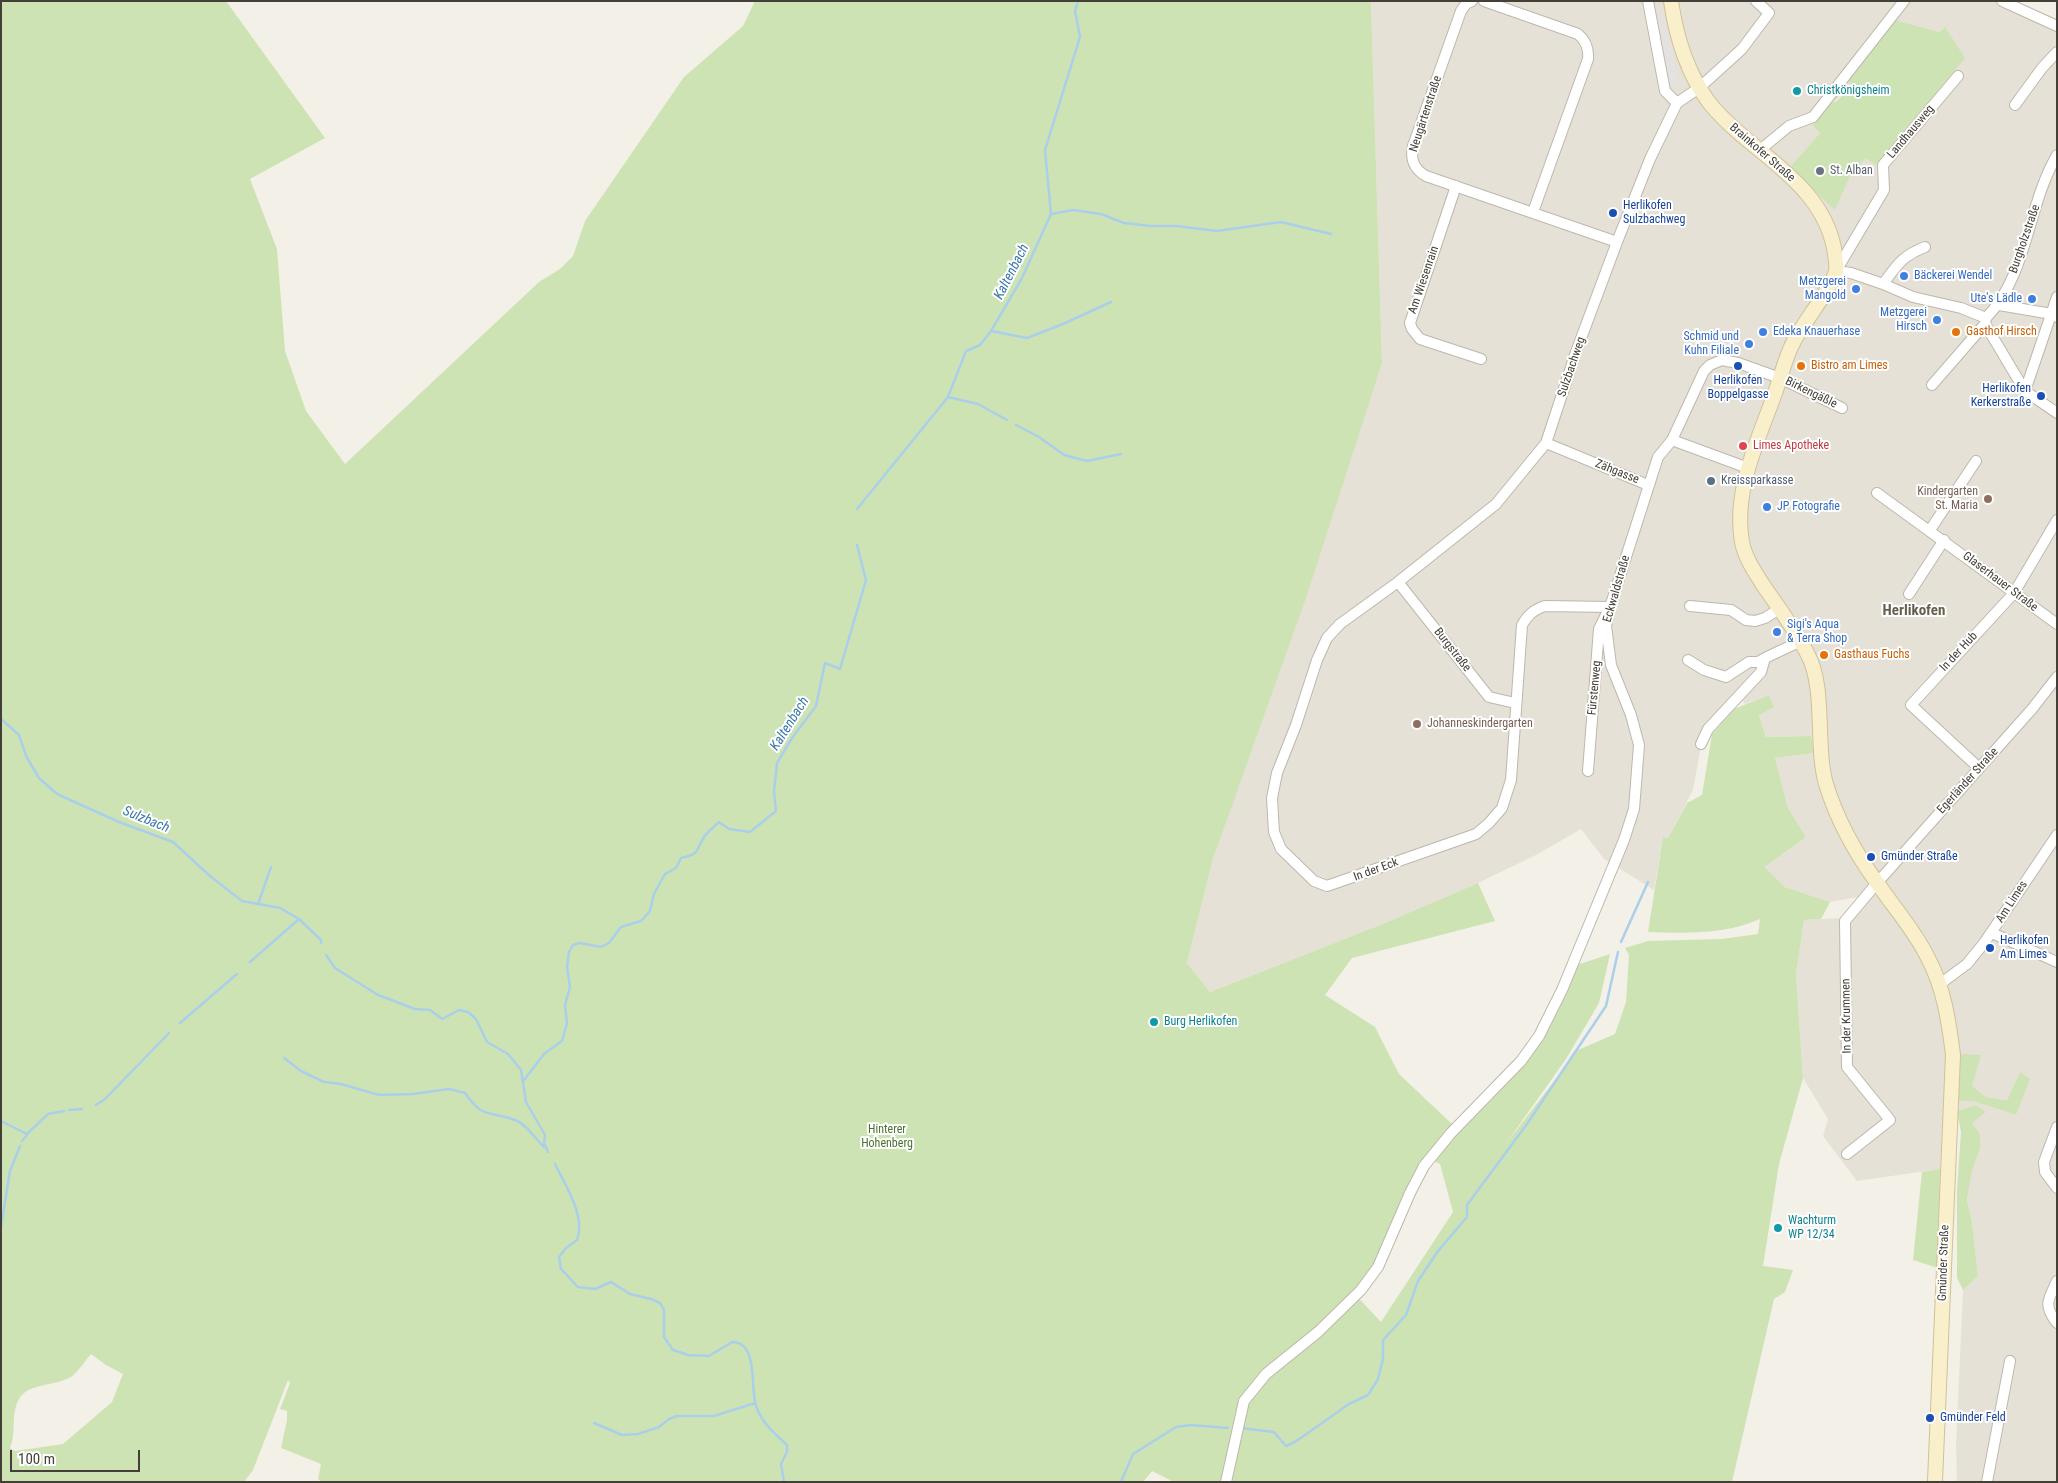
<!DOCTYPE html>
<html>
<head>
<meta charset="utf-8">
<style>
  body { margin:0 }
  #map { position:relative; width:2058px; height:1483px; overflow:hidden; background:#f3f0e8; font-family:"Roboto Condensed",sans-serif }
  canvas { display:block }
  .frame { position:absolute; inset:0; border:2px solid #454037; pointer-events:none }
  .scale { position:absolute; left:10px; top:1450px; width:130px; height:22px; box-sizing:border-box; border:2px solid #454037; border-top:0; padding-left:6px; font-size:15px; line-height:18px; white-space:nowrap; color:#454037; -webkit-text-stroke:4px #fff; paint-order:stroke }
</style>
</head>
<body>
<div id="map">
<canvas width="2058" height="1483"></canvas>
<div class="frame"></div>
<div class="scale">100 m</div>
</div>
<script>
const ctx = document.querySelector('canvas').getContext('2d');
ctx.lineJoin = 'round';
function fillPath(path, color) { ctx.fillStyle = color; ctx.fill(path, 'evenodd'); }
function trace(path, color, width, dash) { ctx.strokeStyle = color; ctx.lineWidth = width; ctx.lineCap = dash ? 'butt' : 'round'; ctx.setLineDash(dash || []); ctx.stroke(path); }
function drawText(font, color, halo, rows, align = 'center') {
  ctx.font = font + ' "Roboto Condensed",sans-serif'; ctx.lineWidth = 4; ctx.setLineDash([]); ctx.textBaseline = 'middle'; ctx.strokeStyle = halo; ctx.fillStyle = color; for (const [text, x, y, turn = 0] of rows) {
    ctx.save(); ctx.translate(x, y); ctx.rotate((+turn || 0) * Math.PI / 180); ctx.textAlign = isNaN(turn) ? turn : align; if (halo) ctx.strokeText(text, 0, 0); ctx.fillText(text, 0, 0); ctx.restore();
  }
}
const residential = new Path2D(`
  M1371,1h644l42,20v1461l-100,-1 -1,-35 7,-156 15,-14 -6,-54 -5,-22 5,-29 8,-22 -9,-26 14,-11 -10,-7 -18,6 -11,-1 -6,59 -83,12 -34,-45 5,-17 -25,-41 -7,-103 8,-55 38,-2 16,-21 -28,5 -45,-15 -20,-20 41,-30 -18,-29 -13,-50 40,-5 -4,-17 -45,1 -7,-22 10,-20 -24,9 -7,-11 -33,31 -12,66 -25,48 -5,-1 -9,53 -50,-31 -23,-30 -43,25 -60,29 -93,40 -175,69 -23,-29 26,-104 169,-496zM1945,27l-70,138 -9,-8 -15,17 -16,35 -46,-41 31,-35 -8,-8 40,-41 -6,-5 93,-47zM2020,1072l-4,43 -44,-14h-14l14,-15 14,11 21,3z`);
const green = new Path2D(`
  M1,1h225l99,137 -75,41 27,70 8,102 21,60 39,53 194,-182 21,-13 13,-13 12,-35 99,-144 59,-51 12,-25h616l11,362 -76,235 -93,261 -26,104 23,29 175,-69 93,-40 17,38 -143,37 -27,37 50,32 24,47 54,51 -20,24 -52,104 -28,39 28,30 72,-110 -13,-48 -8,-4 87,-96 55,-98 36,-12 -11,49 -33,56 -61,86 73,-95 37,-16 11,-32 3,-47 -4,-7 23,-7 74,-2 36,-5 2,-15c-35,16 -74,14 -112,13l15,-95 5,1 19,-35 15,-8 10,-61 22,-25 35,-14 5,12 -15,8 7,22 45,-1 4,17 -40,5 13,50 18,29 -41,30 20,20 45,15 -9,17 -17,1 -8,55 7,103 -24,86 -16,102 30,4 -8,22 -11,7 -42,183h-558l-22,-11 -9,11h-821l-4,-3 3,-15 -40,-16 6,-28v-9l-7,-2 10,-26 -2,-3 -35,90 -9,12h-243zM91,1354l15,11 17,9 -11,28 -49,42 -48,7 -5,-3c7,-16 0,-33 9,-49 9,-16 37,-13 52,-22 7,-5 14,-16 20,-23z
  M1894,20l45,12 6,-5 20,31 -90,107 -9,-7 -15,16 -16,36 -46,-42 31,-35 -8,-8 15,-21 10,-3 15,-16 -6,-6z
  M1961,1054l20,1 -9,31 14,11 21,3 13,-28 10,7 -14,36 -44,-14h-15z
  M1975,1105l11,7 -14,11 8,11v15l-8,22 -5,29 5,22 6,54 -15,14 -6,-12v-88l4,-58 -4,-21z
  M1940,1169l-2,99 -25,-8 9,-88z`);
const parking = new Path2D(`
  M1664,16l15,68 -9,3 -15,-68z`);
const stream = new Path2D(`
  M1051,214l22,-4 28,4 23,9 26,3h26l41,5 64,-9 50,12
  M991,331l36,7 36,-14 48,-22
  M948,397l30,7 29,16
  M1016,425l23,12 25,18 23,6 34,-7
  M857,509l91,-112 18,-46 14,-6 11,-14 31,-53 29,-64 -6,-64 35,-113 -5,-26 3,-10
  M1,719l18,16 7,21 13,22 18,16 62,28 54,20 37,34 32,25 38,7 19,11 22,21v3
  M258,904l13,-37
  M1621,942l27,-60
  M326,955l9,13 43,27 37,14 15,1 12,9 17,-9 9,2 8,7 11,23 21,12 13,16 5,32 19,33 -1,8 4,9
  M250,962l49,-43
  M180,1023l57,-49
  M284,1058l17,13 23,11 17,2 38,11 34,-1 36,-5 16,4c19,27 23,17 50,27 10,3 21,19 29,27
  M524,1080l20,-26 18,-13 5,-18 -2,-18 5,-18 -3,-20 2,-15 4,-7 7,-2 21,4 8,-4 12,-16 20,-6 9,-10 4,-17 11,-20 11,-6 5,-10c19,-4 14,-6 23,-21 3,-5 10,-10 15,-15l10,7 21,3 26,-21 -2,-20 3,-28 15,-25 24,-32 9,-43 15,6 26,-89 -9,-35
  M96,1105l9,-6 64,-66
  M69,1110l13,-1
  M1,1121l26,13 21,-20 16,-3
  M22,1141l5,-6
  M555,1164c10,21 31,52 22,76l-11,8 -7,9 2,12 17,18 17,2 16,-7 19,12 21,5 9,4 4,7v27l9,13 15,5 21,1 23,-14c27,0 18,47 24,64 6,17 18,27 31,39v7l-6,12 3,18
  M1,1227l9,-56 10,-25
  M594,1423l28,12 16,-1 21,-7 10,-8 8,-3h37l41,-13
  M1241,1428l33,4 12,14 9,-4 54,-38 19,-9 10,-16 5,-20v-19l23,-25 12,-34 20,-30 29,-34v-12l60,-81 79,-118 12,-54
  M1121,1482l12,-28 43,-27 15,-2 37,3`);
const minor = new Path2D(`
  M1472,1l-6,3 -5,7 -48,135c-3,14 1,23 13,30l191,66
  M1484,1l94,33c8,7 11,14 10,25l-55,153
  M1648,1l17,90 12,12
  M2002,1l55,25
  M1958,76l-75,89 1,25 -48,81 15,2 32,11 30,13 48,11 25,10 -1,6 40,67 32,22
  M2015,105l27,-37 15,-16
  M1760,150l29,-24 24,-9 91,-116
  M1456,186l-46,137 2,6 8,10 61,20
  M1883,284c14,-19 19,-28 42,-37
  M1999,305l53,9 5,3
  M1986,318c42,-43 41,-112 71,-163
  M1932,385l53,-61
  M2025,391l32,-94
  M1672,440l76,28
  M1546,443l102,42
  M1877,493l180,131
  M1930,530l46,-69
  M1398,582l91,115 26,6
  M1909,594l35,-54
  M1690,606l41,4 15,10 9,1 10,-3 14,-9
  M1688,660l16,10 22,7 23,-15h9l7,-4
  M1701,744l7,-15 53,-57 4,-14 36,-17
  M1979,768l-68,-63 103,-112 43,-73
  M1588,771l11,-142 11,-22 -65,-1c-12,4 -17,9 -23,19l-11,155 -9,28 -13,15 -13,11 -149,52 -13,-5 -33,-32 -7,-17 -2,-34 5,-25 19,-48 21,-65 10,-22 13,-14 58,-42 98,-78 50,-61 30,-91 41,-110 33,-83 27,-56 22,-15 43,-39 27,-36 -13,-12
  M1992,933l65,29
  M1940,984l27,-20 17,-21 73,-108
  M2057,1127l-13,35 1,10 12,16
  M1847,1154l43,-34 -43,-53 -2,-146 32,-38 155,-174 25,-32
  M2057,1281c-9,19 -14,24 0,42
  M1226,1482l18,-81 22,-27 52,-42 43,-42 17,-23 32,-74 14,-27 27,-33 70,-72 18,-25 23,-46 62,-150 10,-31 5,-64 -8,-30 -20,-50 -5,-39 4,-19 48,-150 14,-17 32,-69 6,-6 12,-5 16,3 42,15 62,30
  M1987,1482l23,-121`);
const secondary = new Path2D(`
  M1671,1c5,35 16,71 37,100 39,51 112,77 126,147 1,6 3,17 2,23 -4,17 -34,53 -43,72 -8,15 -12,34 -18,50 -17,48 -42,97 -33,149 3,16 13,30 21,43 15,22 33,45 45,70 18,34 7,91 18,129 11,36 30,70 52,100 17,25 37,47 50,74 16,30 21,64 25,97l-18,426`);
const markers = [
  [1797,91,5,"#0f9aa8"],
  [1820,171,5,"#6b7280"],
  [1613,213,5,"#1a4fb4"],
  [1904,276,5,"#3f7fe0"],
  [1856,289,5,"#3f7fe0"],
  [2032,299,5,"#3f7fe0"],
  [1937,320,5,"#3f7fe0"],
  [1763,332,5,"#3f7fe0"],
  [1956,332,5,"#e8710a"],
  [1749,344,5,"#3f7fe0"],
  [1738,366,5,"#1a4fb4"],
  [1801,366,5,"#e8710a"],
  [2041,396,5,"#1a4fb4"],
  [1743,446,5,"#e0444e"],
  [1711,481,5,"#5c6f8a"],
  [1988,499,5,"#8d6e63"],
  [1767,507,5,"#3f7fe0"],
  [1777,632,5,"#3f7fe0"],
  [1824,655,5,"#e8710a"],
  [1417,724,5,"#8d6e63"],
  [1871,857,5,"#1a4fb4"],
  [1990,948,5,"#1a4fb4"],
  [1154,1022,5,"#0f9aa8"],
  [1778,1228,5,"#0f9aa8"],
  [1930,1418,5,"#1a4fb4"]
];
const cultureNames = [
  ["Christkönigsheim",1807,91],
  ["Burg Herlikofen",1164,1022],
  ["Wachturm",1788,1221],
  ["WP 12/34",1788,1235]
];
const streetNames = [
  ["Neugärtenstraße",1426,114,-72],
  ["Landhausweg",1911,132,-50],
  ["Brainkofer Straße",1762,153,41],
  ["Burgholzstraße",2025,239,-71],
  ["Am Wiesenrain",1424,280,-71],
  ["Sulzbachweg",1572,367,-71],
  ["Birkengäßle",1811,393,26],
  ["Zähgasse",1617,472,22],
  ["Glaserhauer Straße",2000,582,37],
  ["Eckwaldstraße",1617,589,-74],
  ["Burgstraße",1452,650,52],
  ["In der Hub",1959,652,-47],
  ["Fürstenweg",1595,688,-85],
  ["Egerländer Straße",1968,781,-48],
  ["In der Eck",1376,870,-20],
  ["Am Limes",2012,902,-57],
  ["In der Krummen",1847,1016,-91],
  ["Gmünder Straße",1944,1263,-88]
];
const worshipNames = [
  ["St. Alban",1830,171]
];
const transitNames = [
  ["Herlikofen",1623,206],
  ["Sulzbachweg",1623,220],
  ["Herlikofen",1738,381,"center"],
  ["Boppelgasse",1738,395,"center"],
  ["Herlikofen",2031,389,"right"],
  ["Kerkerstraße",2031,403,"right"],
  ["Gmünder Straße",1881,857],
  ["Herlikofen",2000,941],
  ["Am Limes",2000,955],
  ["Gmünder Feld",1940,1418]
];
const shopNames = [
  ["Bäckerei Wendel",1914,276],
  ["Metzgerei",1846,282,"right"],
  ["Mangold",1846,296,"right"],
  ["Ute's Lädle",2022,299,"right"],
  ["Metzgerei",1927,313,"right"],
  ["Hirsch",1927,327,"right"],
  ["Edeka Knauerhase",1773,332],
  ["Schmid und",1739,337,"right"],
  ["Kuhn Filiale",1739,351,"right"],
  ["JP Fotografie",1777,507],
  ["Sigi's Aqua",1787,625],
  ["& Terra Shop",1787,639]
];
const foodNames = [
  ["Gasthof Hirsch",1966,332],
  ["Bistro am Limes",1811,366],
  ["Gasthaus Fuchs",1834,655]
];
const healthNames = [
  ["Limes Apotheke",1753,446]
];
const serviceNames = [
  ["Kreissparkasse",1721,481]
];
const educationNames = [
  ["Kindergarten",1978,492],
  ["St. Maria",1978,506],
  ["Johanneskindergarten",1427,724,"left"]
];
const parkNames = [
  ["Hinterer",887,1130],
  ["Hohenberg",887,1144]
];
const waterNames = [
  ["Kaltenbach",1012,272,-63],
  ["Kaltenbach",790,724,-58],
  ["Sulzbach",146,820,22]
];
const quarterNames = [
  ["Herlikofen",1914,611]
];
fillPath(residential, '#e6e1d7');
fillPath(green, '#cee3b4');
fillPath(parking, '#e4e2e0');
trace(stream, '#aacfea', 2.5);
trace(minor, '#bdb7ac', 12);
trace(secondary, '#cec29b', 16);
trace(minor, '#fff', 10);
trace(secondary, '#faefcb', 14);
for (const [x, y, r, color] of markers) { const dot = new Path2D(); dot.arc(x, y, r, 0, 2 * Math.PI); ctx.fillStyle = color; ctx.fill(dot); trace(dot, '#fff', 2); }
drawText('12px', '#0d838f', '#fff', cultureNames, 'left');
drawText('12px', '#454037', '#fff', streetNames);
drawText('12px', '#5b616d', '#fff', worshipNames, 'left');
drawText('12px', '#164399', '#fff', transitNames, 'left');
drawText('12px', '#366cbe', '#fff', shopNames, 'left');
drawText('12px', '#c56008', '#fff', foodNames, 'left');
drawText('12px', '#be3a42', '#fff', healthNames, 'left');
drawText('12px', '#4e5e75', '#fff', serviceNames, 'left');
drawText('12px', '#785e54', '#fff', educationNames, 'right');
drawText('12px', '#48722f', '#fff', parkNames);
drawText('italic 14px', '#3a79a8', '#fff', waterNames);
drawText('bold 15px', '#675e50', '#fff', quarterNames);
</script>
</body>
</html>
